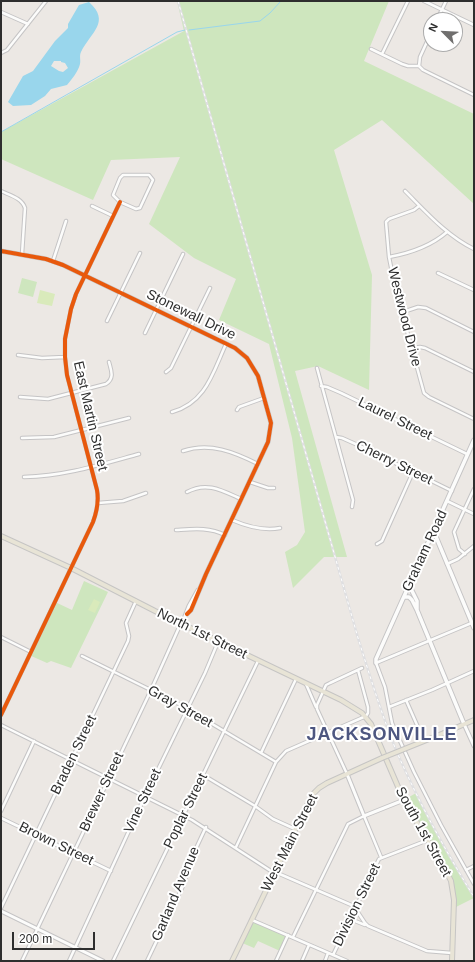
<!DOCTYPE html>
<html>
<head>
<meta charset="utf-8">
<style>
  body { margin:0 }
  #map { position:relative; width:475px; height:962px; overflow:hidden; background:#ece8e4; font-family:Helvetica,sans-serif }
  canvas { display:block }
  .frame { position:absolute; inset:0; border:2px solid #2e2e2e; pointer-events:none }
  .north { position:absolute; left:423px; top:12px; width:40px; height:40px; box-sizing:border-box; background:#fff; border:1px solid #ababab; border-radius:50%; rotate:294deg; font-size:11px; font-weight:700; line-height:16px; text-align:center; color:#2e2e2e }
  .north::after { content:''; display:block; margin:auto; width:14px; height:18px; background:#706f6e; clip-path:polygon(50% 0,100% 100%,50% 72%,0 100%) }
  .scale { position:absolute; left:12px; top:932px; width:83px; height:18px; box-sizing:border-box; border:2px solid #2e2e2e; border-top:0; padding-left:5px; font-size:12px; line-height:14px; white-space:nowrap; color:#2e2e2e; -webkit-text-stroke:3px #fff; paint-order:stroke }
</style>
</head>
<body>
<div id="map">
<canvas width="475" height="962"></canvas>
<div class="frame"></div>
<div class="north">N</div>
<div class="scale">200 m</div>
</div>
<script>
const ctx = document.querySelector('canvas').getContext('2d');
ctx.lineJoin = 'round';
function fillPath(path, color) { ctx.fillStyle = color; ctx.fill(path, 'evenodd'); }
function trace(path, color, width, dash) { ctx.strokeStyle = color; ctx.lineWidth = width; ctx.lineCap = dash ? 'butt' : 'round'; ctx.setLineDash(dash || []); ctx.stroke(path); }
function drawText(font, color, halo, rows, align = 'center') {
  ctx.font = font + ' Helvetica,sans-serif'; ctx.lineWidth = 4; ctx.setLineDash([]); ctx.textBaseline = 'middle'; ctx.strokeStyle = halo; ctx.fillStyle = color; for (const [text, x, y, turn = 0] of rows) {
    ctx.save(); ctx.translate(x, y); ctx.rotate((+turn || 0) * Math.PI / 180); ctx.textAlign = isNaN(turn) ? turn : align; if (halo) ctx.strokeText(text, 0, 0); ctx.fillText(text, 0, 0); ctx.restore();
  }
}
const green = new Path2D(`
  M177,1h212l-25,60 110,53v90l-92,-84 -48,30 38,125 -3,115 -51,-24 -23,5 52,186h-23l-31,31 -8,-36 12,-7 8,-13 -13,-94 -23,-94 -50,-24 17,-41 -42,-21 -45,-34 31,-67 -69,3 -18,40 -92,-41v-27l183,-101z
  M22,278l15,4 -4,15 -15,-4z
  M84,581l24,11 -37,76 -20,-7 -4,2 -18,-8 26,-53 17,8z
  M416,793l29,57 29,47v1l-20,10 -3,-27 -47,-81z
  M252,920l35,15 -7,16 -22,-10 -4,7 -14,-6z`);
const pitch = new Path2D(`
  M40,290l15,4 -3,12 -15,-3z
  M94,599l6,3 -5,11 -7,-3z`);
const water = new Path2D(`
  M89,2c22,20 2,30 -8,50 -2,4 0,8 -1,12 -2,8 -8,15 -13,21l-16,4 -6,7 -14,9 -18,1 -5,-4 15,-26 10,-5 22,-30 13,-13v-4l11,-19zM54,61h7v1l4,1 3,5 -5,4 -4,-1 -8,-5z`);
const stream = new Path2D(`
  M189,30l71,-9 10,-8 11,-12
  M1,132l176,-100 8,-2`);
const minor = new Path2D(`
  M424,1l50,24
  M1,12l27,12
  M437,20l9,-19
  M431,33l-11,24 -1,9 4,4 51,25
  M371,49l31,15 6,2h11
  M1,53l6,-3 39,-49
  M382,54l26,-53
  M123,175h26l4,5 -13,28 -4,1 -16,-7 -7,-7 7,-17z
  M1,191c8,4 21,7 24,17l-3,46
  M405,191c21,21 42,45 69,58
  M92,206l21,10
  M419,206l-5,4 -25,9 -3,3 3,35 6,30 29,106 5,4 45,22
  M389,257c22,-4 42,-11 58,-25
  M53,261l13,-40
  M438,273l36,17
  M403,312l15,-5 8,1 48,24
  M107,321l33,-68
  M145,333l38,-79
  M412,348l8,-1 5,1 49,24
  M18,355l24,3 23,-1
  M317,368l36,132 -1,7
  M166,372l5,-4 39,-80
  M321,386l6,1 14,6 126,61
  M20,397l28,2 58,-15c9,-6 5,-14 3,-22
  M237,410l2,-3 25,-9
  M172,412c34,-9 41,-40 54,-68
  M336,437l6,1 18,8 92,45
  M22,438l32,-1 75,-19
  M183,451c27,-9 51,1 75,13
  M24,477c41,-1 75,-12 115,-23
  M250,482l18,6h6
  M187,492c20,-11 36,-1 54,7
  M447,501l27,13
  M98,503l25,-2 23,-8
  M232,520c14,6 33,11 48,8
  M176,530c17,-1 33,-3 49,5
  M377,544l5,-3 31,-69
  M465,554l-6,-5 -5,-17 20,-43
  M447,564l11,-5 16,-13
  M474,622l-98,41 9,24 7,36 22,49 27,53 33,59
  M1,637l30,15
  M82,656l95,47 99,59
  M306,684l10,23
  M406,700l15,34
  M389,707l43,-17 42,-19
  M1,715l92,-193c4,-11 6,-21 4,-32l-30,-115 -2,-18v-18l6,-30 5,-15 44,-92
  M1,725l191,95 82,53
  M261,753l35,-74
  M347,774l-30,-65v-4l9,-20 4,-2 32,-15
  M203,775l52,31 18,13 22,10
  M1,811l33,-70
  M1,818l110,53
  M236,847l40,-85 10,-11 80,-35 2,-3v-6l-10,-37
  M466,870l8,-4
  M275,872l81,35
  M1,908l127,-267 1,-5 -3,-13 10,-22
  M355,908l10,15 3,3 59,25 25,2
  M350,919l15,6
  M252,920l95,41
  M293,937l55,-113 16,-8 17,41
  M333,955l46,-96 49,-19
  M22,961l129,-271 30,-67
  M69,961l76,-165 60,-123 13,-31
  M113,961l145,-300
  M147,961l36,-75 9,-29 14,-30
  M276,961l12,-26
  M302,961l7,-16
  M325,961l3,-8`);
const tertiary = new Path2D(`
  M1,251l45,8 17,6 172,83 12,10 11,18 13,47 -3,19 -62,132 -15,36 -4,4
  M182,624l7,-18 9,-16
  M464,724l10,22
  M347,774l17,42 40,-16
  M1,911l102,50`);
const secondary = new Path2D(`
  M434,532l40,96
  M409,585l8,16v9l47,114
  M404,597h5l3,3 5,10
  M376,663v-4l98,-219`);
const primary = new Path2D(`
  M1,536l70,32 84,43 186,89 21,13 9,11 34,79 39,64 7,14 3,19 -2,61
  M444,733l30,-13
  M232,961l80,-166 7,-7 8,-5 55,-25`);
const rail = new Path2D(`
  M178,1l180,637c12,38 23,75 38,112 22,51 49,100 78,147`);
const primaryBridge = new Path2D(`
  M382,758l62,-25`);
const cycleway = new Path2D(`
  M1,251l45,8 17,6 172,83 12,10 11,18 13,47 -3,19 -62,132 -15,36 -4,4
  M1,715l92,-193c4,-11 6,-21 4,-32l-30,-115 -2,-18v-18l6,-30 5,-15 44,-92`);
const streetNames = [
  ["Stonewall Drive",191,315,26],
  ["Westwood Drive",404,317,76],
  ["East Martin Street",90,416,77],
  ["Laurel Street",395,419,26],
  ["Cherry Street",394,463,26],
  ["Graham Road",425,551,-65],
  ["North 1st Street",202,634,26],
  ["Gray Street",180,707,29],
  ["Braden Street",74,755,-64],
  ["Brewer Street",102,792,-65],
  ["Vine Street",143,801,-65],
  ["Poplar Street",186,811,-64],
  ["South 1st Street",423,832,61],
  ["West Main Street",290,843,-63],
  ["Brown Street",56,844,26],
  ["Garland Avenue",176,894,-67],
  ["Division Street",357,905,-64]
];
const districtNames = [
  ["JACKSONVILLE",382,735]
];
fillPath(green, '#cee6be');
fillPath(pitch, '#d9eabb');
fillPath(water, '#99d6ec');
trace(stream, '#99d6ec', 1);
trace(minor, '#c5c4c5', 4.5);
trace(tertiary, '#c5c4c5', 5);
trace(secondary, '#c5c4c5', 5.5);
trace(primary, '#c6c5c4', 6);
trace(minor, '#fcfcfb', 2.5);
trace(tertiary, '#fcfcfb', 3);
trace(secondary, '#fcfcfb', 3.5);
trace(primary, '#e8e4d6', 4);
trace(rail, '#dfdfe1', 2.5);
trace(rail, '#fff', 1, [3]);
trace(primaryBridge, '#c6c5c4', 6, []);
trace(primaryBridge, '#e8e4d6', 4);
trace(cycleway, '#e8590c', 4);
drawText('14px', '#2e2e2e', '#fff', streetNames);
ctx.letterSpacing = '1px';
drawText('bold 18px', '#4d5680', '#fff', districtNames);
ctx.letterSpacing = '0px';
</script>
</body>
</html>
